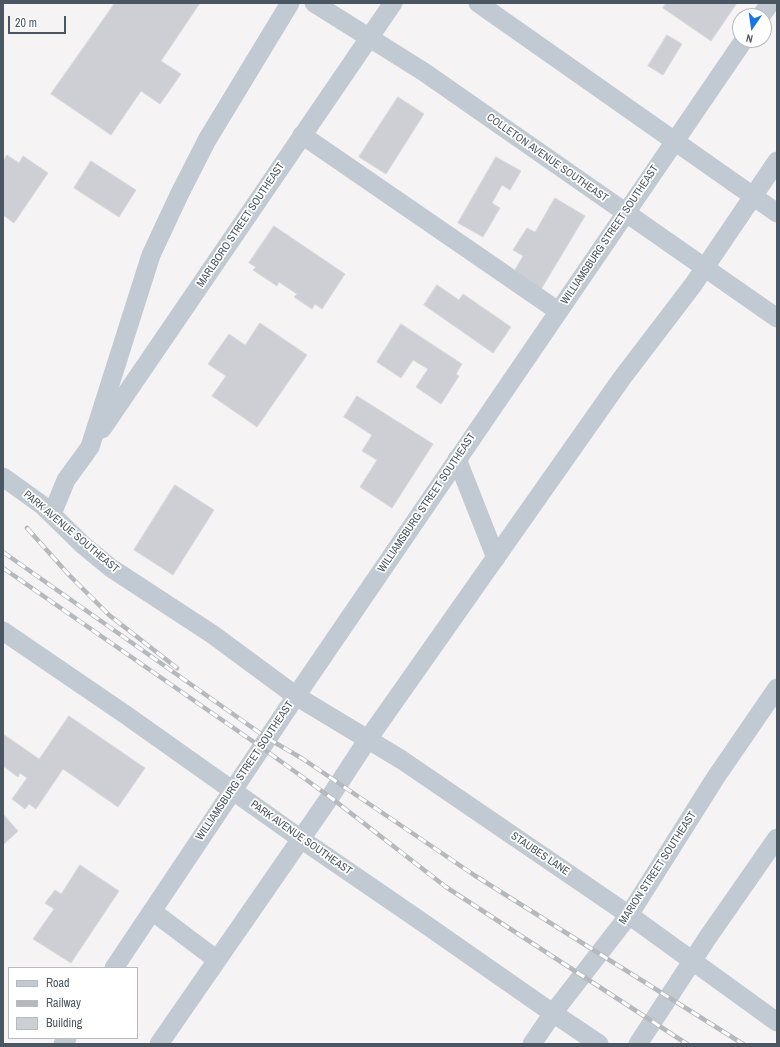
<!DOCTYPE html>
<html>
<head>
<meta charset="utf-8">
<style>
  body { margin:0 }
  #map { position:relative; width:780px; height:1047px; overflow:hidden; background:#f5f3f3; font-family:"Archivo Narrow",sans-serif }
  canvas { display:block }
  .frame { position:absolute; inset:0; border:4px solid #4a5661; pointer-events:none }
  .legend { position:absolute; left:8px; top:967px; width:130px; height:72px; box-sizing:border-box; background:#fff; border:1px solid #b7bbc0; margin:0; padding:5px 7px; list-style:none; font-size:12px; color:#4a5661 }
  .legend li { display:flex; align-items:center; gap:8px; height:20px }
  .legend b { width:20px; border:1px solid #b7bbc0 }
  .north { position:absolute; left:732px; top:8px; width:40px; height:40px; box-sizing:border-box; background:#fff; border:1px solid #b7bbc0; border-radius:50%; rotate:193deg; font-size:11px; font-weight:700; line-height:16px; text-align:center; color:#4a5661 }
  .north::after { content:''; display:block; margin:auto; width:14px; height:18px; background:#1a73e8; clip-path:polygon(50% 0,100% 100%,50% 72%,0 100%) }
  .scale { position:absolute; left:8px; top:16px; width:58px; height:18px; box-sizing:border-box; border:2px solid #4a5661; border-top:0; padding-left:5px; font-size:12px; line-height:14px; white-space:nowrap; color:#4a5661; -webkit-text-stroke:3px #fff; paint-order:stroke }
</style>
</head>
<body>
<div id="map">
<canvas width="780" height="1047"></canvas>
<div class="frame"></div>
<ul class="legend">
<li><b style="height:5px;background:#c1cad2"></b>Road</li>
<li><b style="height:5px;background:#b5b8bd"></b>Railway</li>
<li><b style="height:11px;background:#cdcfd5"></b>Building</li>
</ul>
<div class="north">N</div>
<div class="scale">20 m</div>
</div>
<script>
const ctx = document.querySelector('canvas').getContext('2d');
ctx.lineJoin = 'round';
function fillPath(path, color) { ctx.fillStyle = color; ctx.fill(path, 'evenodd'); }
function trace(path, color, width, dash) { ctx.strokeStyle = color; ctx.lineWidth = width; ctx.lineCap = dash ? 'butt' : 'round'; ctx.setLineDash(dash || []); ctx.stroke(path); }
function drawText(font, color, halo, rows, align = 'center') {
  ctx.font = font + ' "Archivo Narrow",sans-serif'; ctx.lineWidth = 3.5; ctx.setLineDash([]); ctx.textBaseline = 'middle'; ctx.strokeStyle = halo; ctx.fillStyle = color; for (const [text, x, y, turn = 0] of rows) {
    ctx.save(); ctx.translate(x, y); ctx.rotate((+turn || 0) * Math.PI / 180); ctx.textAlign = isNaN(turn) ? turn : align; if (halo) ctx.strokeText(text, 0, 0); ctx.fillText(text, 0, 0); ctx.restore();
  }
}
const building = new Path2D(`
  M115,3h85l-39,58 20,13 -21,30 -19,-13 -30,44 -60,-41z
  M666,3h71l-26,38 -48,-33z
  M667,35l15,9 -19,31 -15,-9z
  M398,97l26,17 -38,60 -27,-17z
  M7,155l12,8 4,-7 25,17 -34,50 -11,-8v-53z
  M496,157l25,14 -11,19 -8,-5 -10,18 8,5 -17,29 -25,-14z
  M91,161l45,29 -17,27 -45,-29z
  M555,198l30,18 -45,75 -28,-16 11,-19 -10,-6 14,-22 8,4z
  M274,226l71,48 -23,35 -7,-5 -3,5 -18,-12 3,-3 -18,-12 -2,4 -24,-16 3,-3 -7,-4z
  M437,285l22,15 4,-6 48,33 -18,26 -69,-48z
  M260,323l47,32 -50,72 -45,-31 14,-20 -18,-12 21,-30 16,11z
  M401,324l61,40 -6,10 3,2 -18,28 -25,-17 12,-18 -15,-9 -12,18 -24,-16z
  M357,396l76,48 -41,64 -32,-21 17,-27 -15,-9 10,-16 -28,-18z
  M175,485l39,25 -41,65 -39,-25z
  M69,716l76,52 -27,39 -55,-38 -27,40 -7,-5 -4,5 -13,-10 15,-21 -7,-5 -2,4 -15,-11v-32l36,25z
  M3,814l15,17 -15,14z
  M80,865l39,26 -48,72 -38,-24 21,-30 -9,-6 10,-13 6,4z`);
const minor = new Path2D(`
  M314,3l110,69 353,246
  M478,3l299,210
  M761,16l9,-13
  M302,135l256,176
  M102,429l291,-426
  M457,459l39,99
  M3,477l39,28 41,40 28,23 101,66 84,62 106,64 227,155 148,107
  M52,514l14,-34 24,-33 61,-192 29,-62 27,-53 83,-137
  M3,631l123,84 175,124 121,83 119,83 58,39
  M152,911l65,49
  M114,968l182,-272 448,-656
  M63,1044l4,-6
  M159,1044l171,-247 38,-58 254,-361 71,-93 84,-124
  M532,1044l21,-31 76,-98 87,-138 61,-89
  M638,1044l70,-107 69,-99`);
const rail = new Path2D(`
  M27,528l42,47 40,40 68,53
  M3,552l264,186 36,21 171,116 269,169
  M3,568l258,179 69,50 116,90 241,157`);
const streetNames = [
  ["COLLETON AVENUE SOUTHEAST",547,158,35],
  ["MARLBORO STREET SOUTHEAST",241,225,-56],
  ["WILLIAMSBURG STREET SOUTHEAST",610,235,-56],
  ["WILLIAMSBURG STREET SOUTHEAST",427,503,-56],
  ["PARK AVENUE SOUTHEAST",71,532,40],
  ["WILLIAMSBURG STREET SOUTHEAST",245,771,-56],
  ["PARK AVENUE SOUTHEAST",301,838,35],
  ["STAUBES LANE",540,854,34],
  ["MARION STREET SOUTHEAST",658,868,-57]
];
fillPath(building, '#cdcfd5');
trace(building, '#d7d9de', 1);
trace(minor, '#c1cad2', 19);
trace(rail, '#b5b8bd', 4.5);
trace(rail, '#fff', 3, [9]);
drawText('11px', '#4a5661', '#fff', streetNames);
</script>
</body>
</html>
